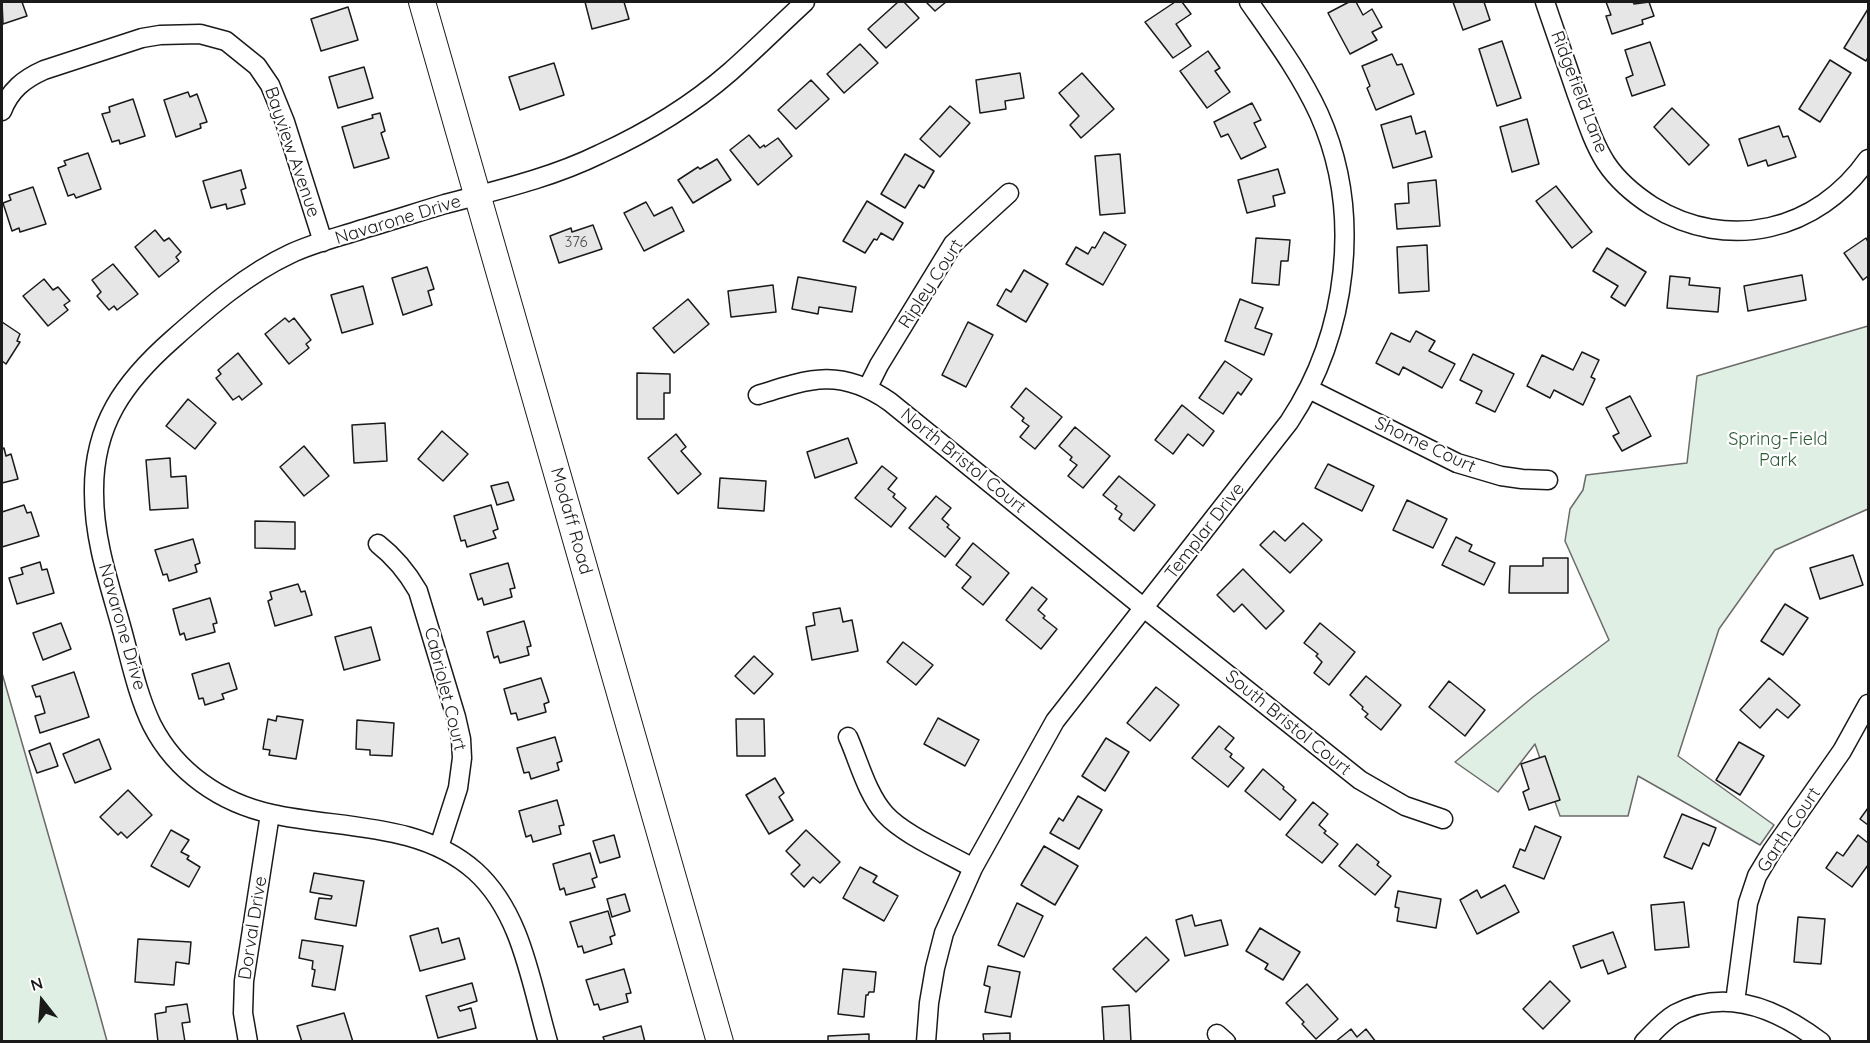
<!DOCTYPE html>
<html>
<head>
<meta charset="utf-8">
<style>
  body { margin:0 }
  #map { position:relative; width:1870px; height:1043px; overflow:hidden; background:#fff; font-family:Quicksand,sans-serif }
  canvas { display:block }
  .frame { position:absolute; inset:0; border:3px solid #1a1a1a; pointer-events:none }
  .north { position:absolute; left:12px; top:971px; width:60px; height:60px; -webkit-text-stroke:4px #fff; paint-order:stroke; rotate:343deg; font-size:16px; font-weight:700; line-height:24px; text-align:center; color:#1a1a1a }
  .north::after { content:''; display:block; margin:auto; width:21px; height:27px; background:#1a1a1a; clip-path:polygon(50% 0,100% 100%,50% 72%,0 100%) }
</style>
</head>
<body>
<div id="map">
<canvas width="1870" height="1043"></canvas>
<div class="frame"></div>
<div class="north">N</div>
</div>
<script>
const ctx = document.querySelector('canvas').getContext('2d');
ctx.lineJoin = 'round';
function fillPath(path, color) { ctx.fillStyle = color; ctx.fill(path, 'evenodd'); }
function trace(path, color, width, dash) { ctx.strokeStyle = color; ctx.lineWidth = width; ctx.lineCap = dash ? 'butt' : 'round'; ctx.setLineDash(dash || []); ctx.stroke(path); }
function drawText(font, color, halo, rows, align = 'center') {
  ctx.font = font + ' Quicksand,sans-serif'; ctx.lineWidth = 4.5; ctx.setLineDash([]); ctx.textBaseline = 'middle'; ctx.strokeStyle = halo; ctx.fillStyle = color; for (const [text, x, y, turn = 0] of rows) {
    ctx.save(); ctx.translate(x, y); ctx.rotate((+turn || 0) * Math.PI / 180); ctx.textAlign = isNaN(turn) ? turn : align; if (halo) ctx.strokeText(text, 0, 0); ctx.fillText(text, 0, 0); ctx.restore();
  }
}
const green = new Path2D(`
  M1868,326v183l-93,41 -56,79 -41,127 96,69 -14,20 -122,-69 -10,40h-68l-25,-72 -37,48 -43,-30 78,-65 76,-57 -44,-99 5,-32 13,-19 3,-15 101,-12 10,-87z
  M2,673l94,328 11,40h-105z`);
const building = new Path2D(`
  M2,2h20l5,14 -24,8z
  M585,2h39l5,17 -37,10z
  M898,2h6l15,16 -33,30 -18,-19z
  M926,2h20l-11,9z
  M1175,2h7l9,12 -15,10 15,22 -18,12 -28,-36z
  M1349,2h7l7,13 9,-6 10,18 -10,5 5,8 -27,14 -22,-41z
  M1453,2h31l6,18 -27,10z
  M1606,2h27l1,2 15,-2 5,14 -12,4 1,4 -31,10 -6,-18 5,-1z
  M348,7l10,33 -37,11 -10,-32z
  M1868,9v48l-2,4 -22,-13z
  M1502,41l19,57 -24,8 -18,-57z
  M1650,42l15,43 -33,11 -6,-18 7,-3 -8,-25z
  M860,44l18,19 -34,30 -17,-19z
  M1208,51l12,17 -5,3 15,21 -23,16 -27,-37z
  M1392,54l5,11 5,-1 12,30 -38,16 -9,-22 3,-2 -8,-20z
  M1830,60l21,13 -31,49 -21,-13z
  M554,63l10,32 -44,15 -11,-33z
  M364,67l9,31 -35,10 -9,-31z
  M1020,73l4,25 -19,3 1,8 -26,4 -4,-33z
  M1082,73l32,36 -33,29 -11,-13 9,-9 -20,-23z
  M811,80l18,19 -33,30 -18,-19z
  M188,92l2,5 7,-3 10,28 -7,2 1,4 -25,9 -12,-37z
  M133,99l12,37 -25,8 -1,-4 -7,2 -10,-28 8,-2 -1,-5z
  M1252,103l9,17 -7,3 12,24 -25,12 -13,-25 -7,3 -7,-15z
  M950,106l20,17 -30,34 -20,-18z
  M1672,108l37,37 -20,20 -35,-38z
  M380,113l5,18 -4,2 8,25 -35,10 -12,-41 31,-9 -1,-3z
  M1411,116l5,18 9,-3 7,26 -39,11 -12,-43z
  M1527,119l12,45 -27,8 -12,-45z
  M1779,126l4,11 5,-1 8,21 -28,9 -2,-6 -18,6 -9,-27z
  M749,135l11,13 4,-3 1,2 13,-9 14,18 -34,29 -28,-35z
  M88,153l13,36 -25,9 -2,-4 -6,2 -10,-28 8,-3 -2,-4z
  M905,154l29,17 -10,17 -5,-3 -14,23 -24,-14z
  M1120,154l5,59 -25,2 -5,-59z
  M717,159l14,21 -38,23 -15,-23 20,-13 2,2z
  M1278,169l7,24 -12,3 2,10 -28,7 -9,-33z
  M241,170l5,18 -5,2 4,14 -18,5 -1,-5 -15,4 -8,-27z
  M1436,180l4,46 -43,3 -2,-25 14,-1 -1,-20z
  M1556,186l36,46 -20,16 -36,-47z
  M33,187l13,37 -26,8 -1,-4 -7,3 -9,-28 8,-3 -2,-5z
  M867,201l36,22 -10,17 -12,-7 -4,7 -3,-1 -9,14 -22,-12z
  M646,202l8,14 18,-9 12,24 -40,20 -20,-38z
  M593,225l9,24 -43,14 -9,-27 21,-8 1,4z
  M155,230l9,11 5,-3 12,14 -5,5 3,4 -20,16 -24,-30z
  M1104,232l22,13 -23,40 -37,-21 10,-17 12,7 4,-7 3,1z
  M1256,238l34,2 -2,21h-7l-2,24 -27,-2z
  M1866,238l2,4v34l-5,4 -19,-27z
  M1427,245l2,46 -30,2 -2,-46z
  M1607,248l39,24 -21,34 -14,-9 7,-11 -25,-15z
  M113,264l25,30 -21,16 -3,-4 -5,4 -12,-14 4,-4 -9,-12z
  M427,267l7,22 -6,2 4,14 -29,10 -11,-37z
  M1024,270l24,14 -22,38 -29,-17 9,-16 5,3z
  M1802,275l4,25 -58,11 -4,-25z
  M1670,276l20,2 -1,7 31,3 -2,24 -51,-4z
  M798,277l58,10 -4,25 -33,-5 -1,7 -26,-5z
  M44,279l9,11 5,-3 12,14 -6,4 4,5 -20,16 -25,-30z
  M773,285l3,27 -45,5 -3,-26z
  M363,286l10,38 -31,9 -11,-38z
  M688,299l21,25 -35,29 -21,-25z
  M1240,299l23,9 -8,20 17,6 -8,21 -39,-14z
  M285,318l4,4 5,-4 17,22 -5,4 3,4 -20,16 -24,-30z
  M2,322l18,12 -3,7 3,1 -14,22 -4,-3z
  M968,322l25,13 -27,52 -24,-12z
  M1416,331l19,10 -6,10 26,13 -13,24 -39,-21 -4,8 -23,-12 15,-30 19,9z
  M1582,352l17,8 -8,17 4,2 -12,26 -29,-15 -4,8 -23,-12 15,-31 31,15z
  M238,353l24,31 -20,16 -3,-4 -6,4 -17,-22 5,-4 -3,-4z
  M1473,354l41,20 -19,38 -19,-9 6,-12 -22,-11z
  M1225,361l27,18 -11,16 -3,-3 -15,22 -24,-16z
  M637,373l33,1v19h-6v26h-27z
  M1026,388l36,29 -27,32 -15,-12 9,-11 -7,-5 2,-3 -13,-11z
  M1630,396l21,40 -29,15 -9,-15 6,-3 -13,-25z
  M188,399l28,24 -21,26 -29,-23z
  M1182,405l32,26 -11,15 -15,-12 -15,20 -18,-14z
  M385,423l2,38 -33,2 -2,-38z
  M1075,427l35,29 -27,32 -15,-12 9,-11 -7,-5 2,-3 -13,-11z
  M442,431l26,23 -25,27 -25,-22z
  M676,434l10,13 -5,4 20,23 -23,20 -30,-36z
  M848,438l9,25 -42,15 -8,-26z
  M304,446l25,30 -25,20 -24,-29z
  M4,448l2,8 5,-2 7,25 -16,4v-34z
  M170,458l1,19 15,-1 2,32 -38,2 -4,-50z
  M1328,464l46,22 -12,25 -47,-23z
  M882,466l15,12 -9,11 7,5 -2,3 13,11 -15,19 -36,-29z
  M1119,476l36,29 -21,26 -15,-12 3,-5 -7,-5 2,-3 -14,-11z
  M720,478l46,3 -2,30 -46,-3z
  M508,482l6,18 -17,5 -6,-19z
  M936,496l15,12 -9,11 7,6 -2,2 13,11 -15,19 -36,-29z
  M1407,500l40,19 -14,29 -40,-18z
  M24,505l3,8 4,-1 8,24 -37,11v-35z
  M491,505l7,24 -5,2 3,7 -29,9 -2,-7 -4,1 -7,-25z
  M255,521l40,1v27l-40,-1z
  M1303,523l19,17 -32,33 -30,-28 14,-14 11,10z
  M1456,537l16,8 -3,6 26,12 -11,22 -42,-20z
  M193,539l7,24 -5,2 2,7 -28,9 -2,-7 -4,1 -8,-25z
  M973,543l36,30 -26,32 -21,-17 9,-11 -15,-12z
  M1853,555l10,30 -43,14 -10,-31z
  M1543,558h25v35h-59l1,-27h33z
  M40,562l2,8 5,-1 7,24 -37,11 -8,-26 14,-4 -2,-6z
  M508,563l7,25 -5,1 2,8 -28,8 -2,-7 -4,2 -8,-26z
  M1243,569l41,42 -18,18 -24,-25 -8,8 -17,-17z
  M298,584l3,8 4,-1 7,24 -37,11 -7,-25 4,-2 -2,-7z
  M1032,587l15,12 -9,11 7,6 -2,2 14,11 -16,20 -35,-29z
  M210,598l7,25 -4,1 2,8 -29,8 -2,-7 -4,2 -7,-26z
  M1785,604l23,14 -25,37 -22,-14z
  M840,608l3,14 9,-2 6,31 -46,9 -6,-33 9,-2 -2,-12z
  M524,621l7,25 -4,1 2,8 -29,8 -2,-7 -4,2 -7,-26z
  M61,623l10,26 -28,11 -10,-27z
  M1320,623l35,29 -26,33 -15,-12 8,-11 -6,-6 2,-2 -14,-11z
  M371,627l9,33 -36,10 -9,-33z
  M903,642l30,23 -17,20 -29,-23z
  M754,656l19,18 -19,20 -19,-18z
  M229,663l8,26 -15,5 2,5 -19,6 -2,-7 -4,1 -7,-25z
  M74,672l15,45 -49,16 -5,-17 10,-3 -5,-17 -4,1 -4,-11z
  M1366,676l35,29 -20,25 -16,-13 3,-3 -6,-5 1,-2 -13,-12z
  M541,678l8,24 -5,2 2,8 -28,8 -2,-7 -5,1 -7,-25z
  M1769,678l31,27 -12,13 -11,-9 -17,19 -20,-18z
  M1449,681l36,29 -20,26 -36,-29z
  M1156,687l23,18 -29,36 -23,-18z
  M277,716l26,4 -7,39 -27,-4 1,-5 -7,-1 5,-30 8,2z
  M938,718l41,22 -14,26 -41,-22z
  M736,719h28l1,37h-28z
  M357,720l37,3 -2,33 -22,-1v-5l-14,-1z
  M1219,726l15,12 -9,11 7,5 -2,3 14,11 -16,19 -36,-29z
  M555,737l7,24 -5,2 2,7 -28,9 -2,-7 -5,1 -7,-25z
  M1106,738l23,14 -24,39 -23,-15z
  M99,739l12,30 -36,14 -12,-29z
  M1739,742l25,14 -24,39 -24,-15z
  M50,743l8,23 -21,7 -8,-22z
  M1545,756l15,44 -31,10 -6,-18 6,-3 -8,-25z
  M1263,769l21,18 -1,2 13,11 -16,20 -35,-29z
  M775,778l9,15 -5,4 14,23 -24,14 -23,-39z
  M128,790l24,25 -25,23 -6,-6 -3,3 -18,-18z
  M1078,796l24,14 -23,39 -29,-16 9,-15 4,3z
  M557,800l7,25 -5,1 2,8 -28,8 -2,-7 -5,2 -7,-26z
  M1313,802l15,12 -9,11 7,6 -2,2 14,11 -16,19 -36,-28z
  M1868,808v17l-8,-6z
  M1682,814l34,14 -7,18 -6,-3 -11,26 -28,-12z
  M1535,826l26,11 -17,42 -31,-12 7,-18 5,2z
  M171,830l18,10 -8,12 8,4 -2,3 13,8 -11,20 -38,-21z
  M806,830l34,32 -20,21 -7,-6 -9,10 -13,-13 9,-9 -14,-14z
  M614,835l6,22 -20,6 -7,-22z
  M1858,835l10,8v22l-16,22 -26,-19 11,-16 6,4z
  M1357,844l22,18 -2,3 14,11 -16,19 -36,-29z
  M1044,846l34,20 -23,39 -34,-20z
  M590,853l7,24 -5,2 3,8 -29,8 -2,-7 -4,2 -7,-26z
  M860,867l17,9 -4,6 25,14 -14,25 -41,-23z
  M314,873l50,8 -8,45 -41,-7 4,-21 12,1 1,-3 -22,-4z
  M1505,885l14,27 -42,22 -17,-34 17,-10 4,8z
  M1398,891l43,8 -5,29 -39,-7 2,-13 -4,-1z
  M625,894l5,17 -18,6 -5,-18z
  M1684,902l5,45 -34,3 -4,-45z
  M1017,903l26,13 -19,41 -26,-12z
  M608,911l7,24 -5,2 2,7 -28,9 -2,-7 -4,1 -8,-25z
  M1192,915l3,11 26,-6 7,25 -43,11 -9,-36z
  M1798,917l27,2 -4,45 -27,-2z
  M438,928l4,15 17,-5 6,21 -45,12 -10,-35z
  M1260,928l40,24 -17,28 -18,-11 3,-5 -22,-13z
  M1613,932l13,35 -18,7 -5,-14 -22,8 -8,-22z
  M1146,937l23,23 -33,32 -23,-23z
  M138,939l53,3 -2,22 -13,-2 -2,23 -39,-3z
  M302,940l41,6 -8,44 -23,-4 3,-16 -3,-1 1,-8 -14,-3z
  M988,966l32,6 -9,45 -26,-5 5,-25 -6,-2z
  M624,969l7,24 -5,1 2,8 -28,8 -2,-6 -4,1 -8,-25z
  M843,969l33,3 -2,20h-5l-1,3h-2l-2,22 -26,-3z
  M1550,981l20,20 -27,28 -20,-20z
  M472,983l5,18 -19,6 2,4 11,-3 5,20 -38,10 -12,-42z
  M1307,984l31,35 -22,20 -14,-15 2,-2 -18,-19z
  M187,1004l3,18 -8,1 3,19h-27l-3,-28 11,-2v-5z
  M1129,1005l2,37h-27l-2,-35z
  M344,1013l9,29h-51l-5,-16z
  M641,1026l4,16h-40l-2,-5z
  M1351,1029l6,8 9,-8 10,13h-41z
  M1010,1033v9h-26l-1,-8z
  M869,1034v8h-41v-6z`);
const street = new Path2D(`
  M1545,2c10,30 21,60 31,90 9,24 16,49 30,71 12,18 29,32 46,43 76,47 166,25 216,-47
  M2,111c8,-21 22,-32 42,-41l98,-32 18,-3 40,-1 26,7 31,25 13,19 15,37 38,120
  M868,387l11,-22 74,-121 56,-51
  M1309,389l148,74 44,13 21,3 26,1
  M758,395c53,-17 83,-27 132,7l254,206 216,172 45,26 38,13
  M378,544c18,14 29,28 40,47l38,126 5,22 1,19 -4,30 -19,59
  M848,737c11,25 19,57 37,77 19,21 62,39 88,54
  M1735,1002l13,-99 9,-27 15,-25 70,-100 26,-47
  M1217,1034l9,8
  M248,1042l-5,-29 1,-32 26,-167
  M548,1042c-17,-58 -26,-129 -73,-171 -55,-49 -136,-42 -203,-57 -51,-11 -96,-42 -120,-89 -16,-33 -23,-72 -33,-106 -12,-42 -25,-82 -25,-126 -1,-68 30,-111 79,-154 36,-32 74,-65 117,-85 23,-11 49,-17 73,-25 28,-8 55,-17 82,-25 53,-14 106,-26 155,-50 46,-21 92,-49 130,-82 26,-23 50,-47 75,-70
  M926,1042l3,-39 6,-35 9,-35 29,-65 82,-147 234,-299c59,-89 74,-210 30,-308 -19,-41 -45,-76 -70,-112
  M1644,1042c10,-10 19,-21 31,-28 52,-28 104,-4 146,28`);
const secondary = new Path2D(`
  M422,2l298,1040`);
const numberNames = [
  ["376",576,242]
];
const streetNames = [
  ["Ridgefield Lane",1579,92,69],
  ["Bayview Avenue",292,152,71],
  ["Navarone Drive",398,220,-17],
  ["Ripley Court",931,284,-57],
  ["Shome Court",1425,445,25],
  ["North Bristol Court",963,461,39],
  ["Modaff Road",571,521,74],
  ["Templar Drive",1205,531,-52],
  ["Navarone Drive",122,627,74],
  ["Cabriolet Court",445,689,76],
  ["South Bristol Court",1288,723,39],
  ["Garth Court",1789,830,-56],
  ["Dorval Drive",253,928,-81]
];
const parkNames = [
  ["Spring-Field",1778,440],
  ["Park",1778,461]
];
fillPath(green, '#e0efe3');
trace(green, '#6a6a6a', 1.5);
fillPath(building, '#e6e6e6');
trace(building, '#1a1a1a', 1.5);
trace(street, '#1a1a1a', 21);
trace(secondary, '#1a1a1a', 28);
trace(street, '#fff', 18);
trace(secondary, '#fff', 26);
drawText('15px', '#4d4d4d', null, numberNames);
drawText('18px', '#1a1a1a', '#fff', streetNames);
drawText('18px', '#2b5a34', '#fff', parkNames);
</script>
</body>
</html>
